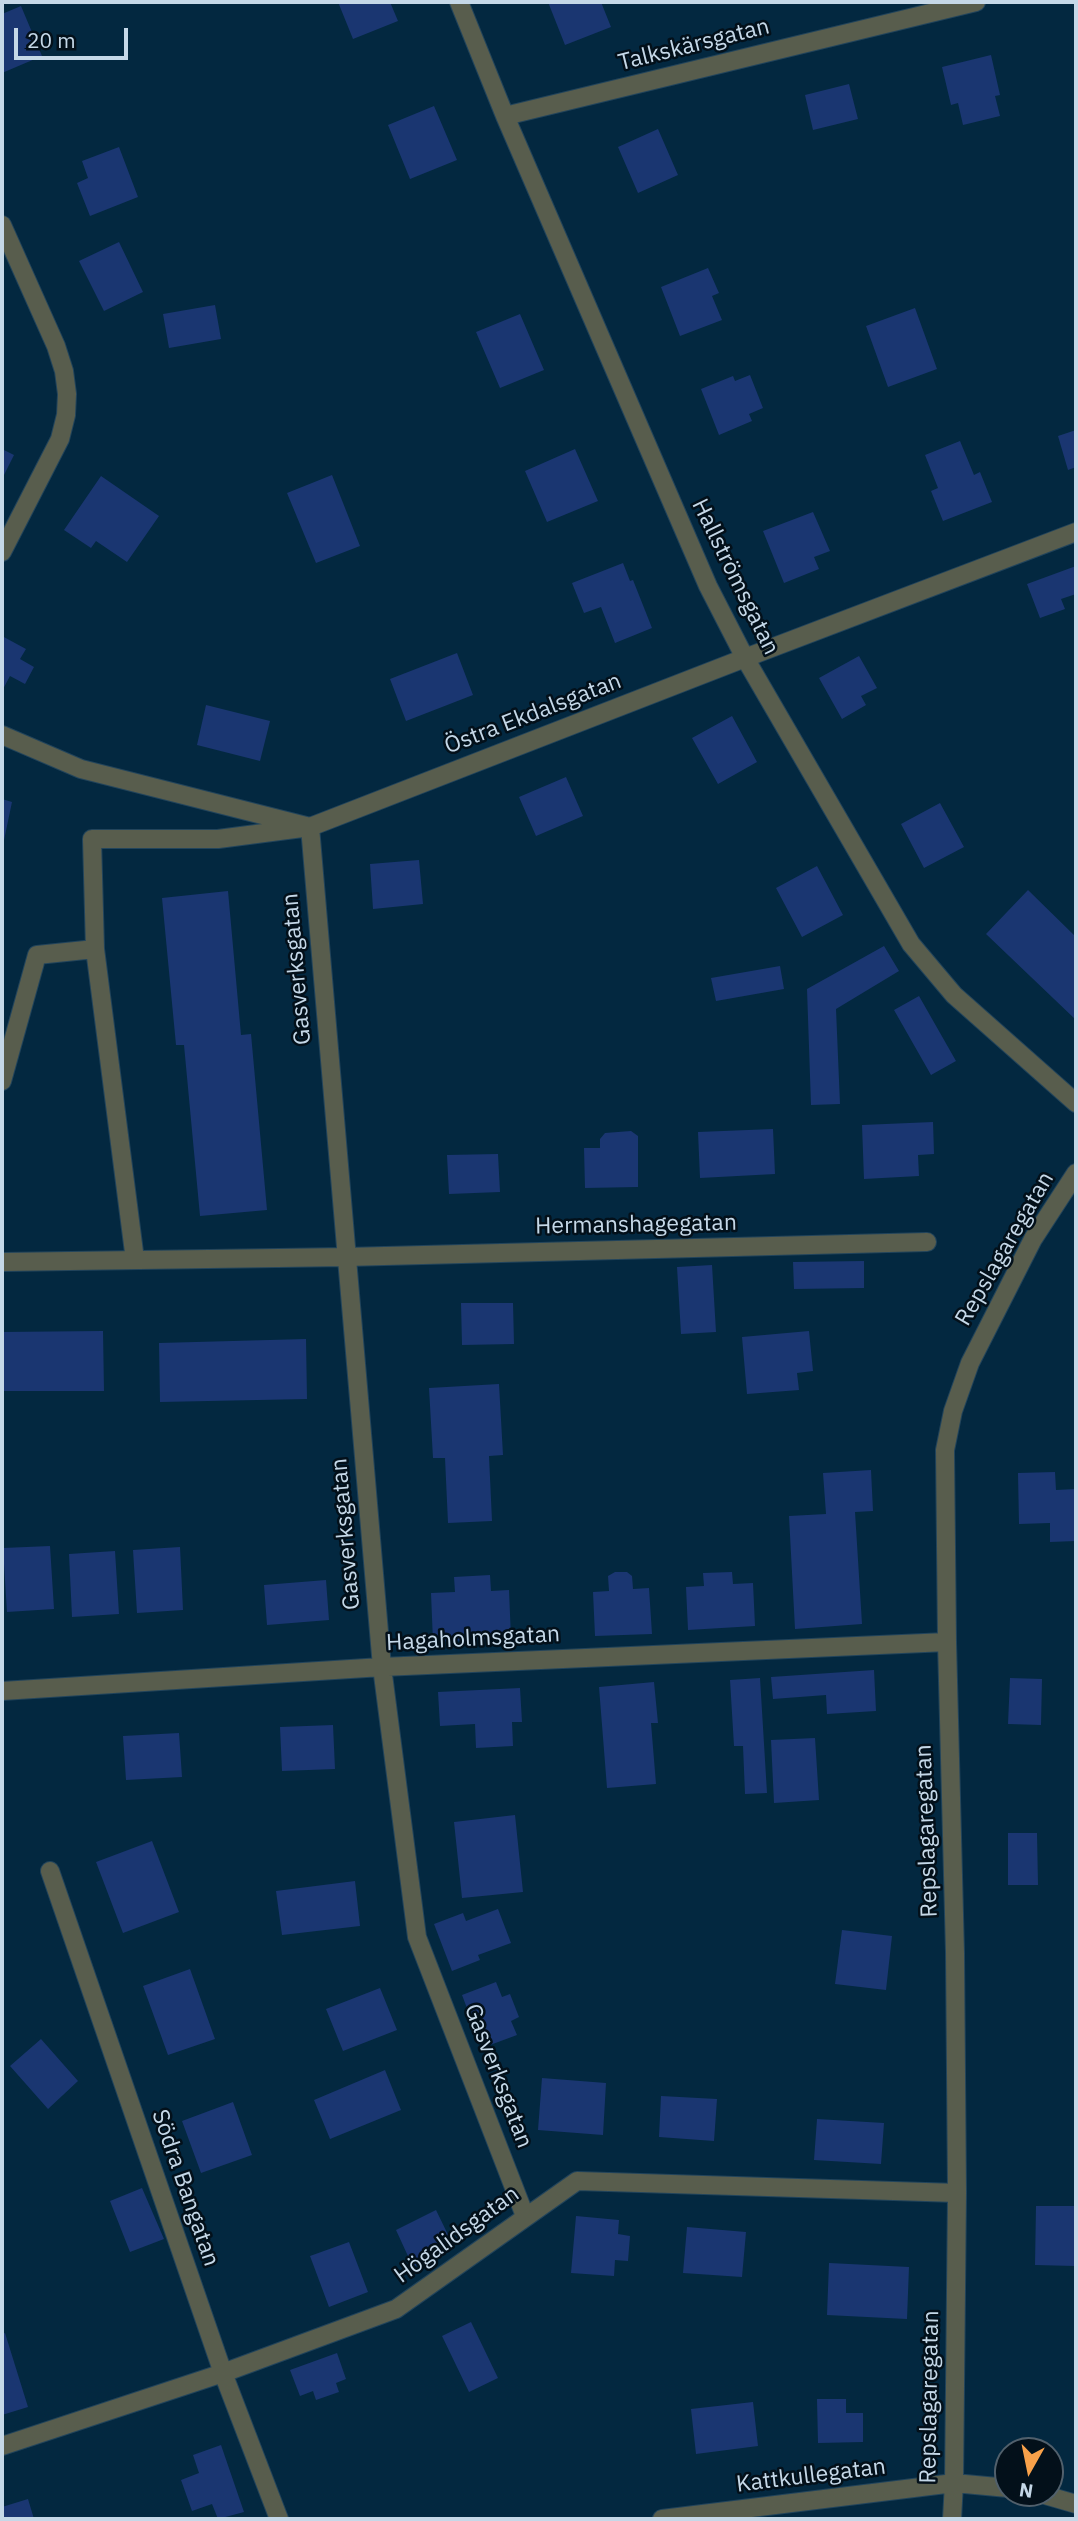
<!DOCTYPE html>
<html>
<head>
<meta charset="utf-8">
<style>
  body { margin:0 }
  #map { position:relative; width:1078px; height:2521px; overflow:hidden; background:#032840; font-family:"IBM Plex Sans",sans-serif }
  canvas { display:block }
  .frame { position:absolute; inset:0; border:4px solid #c5d8e8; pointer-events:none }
  .north { position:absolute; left:994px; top:2437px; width:70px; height:70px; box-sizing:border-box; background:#03101a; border:2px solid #51606c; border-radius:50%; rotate:189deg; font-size:19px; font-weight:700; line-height:28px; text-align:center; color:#c5d8e8 }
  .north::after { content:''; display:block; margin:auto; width:24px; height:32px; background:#f8a14a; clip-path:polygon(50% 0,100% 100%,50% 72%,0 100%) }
  .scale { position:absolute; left:14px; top:28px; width:114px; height:32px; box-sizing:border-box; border:4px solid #c5d8e8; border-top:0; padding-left:9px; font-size:21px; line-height:24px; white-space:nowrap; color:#c5d8e8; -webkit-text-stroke:5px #03101a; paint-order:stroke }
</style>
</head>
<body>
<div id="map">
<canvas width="1078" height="2521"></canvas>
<div class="frame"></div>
<div class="north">N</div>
<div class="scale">20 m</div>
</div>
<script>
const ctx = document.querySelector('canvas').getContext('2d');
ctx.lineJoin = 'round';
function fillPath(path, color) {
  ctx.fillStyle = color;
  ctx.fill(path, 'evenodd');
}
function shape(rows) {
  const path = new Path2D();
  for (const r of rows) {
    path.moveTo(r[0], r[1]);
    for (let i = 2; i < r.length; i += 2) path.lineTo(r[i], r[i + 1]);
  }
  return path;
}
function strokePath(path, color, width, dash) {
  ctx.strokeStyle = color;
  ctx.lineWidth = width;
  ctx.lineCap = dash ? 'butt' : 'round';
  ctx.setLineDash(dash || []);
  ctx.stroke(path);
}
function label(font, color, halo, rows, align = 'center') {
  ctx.font = font + ' "IBM Plex Sans",sans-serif';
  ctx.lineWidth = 5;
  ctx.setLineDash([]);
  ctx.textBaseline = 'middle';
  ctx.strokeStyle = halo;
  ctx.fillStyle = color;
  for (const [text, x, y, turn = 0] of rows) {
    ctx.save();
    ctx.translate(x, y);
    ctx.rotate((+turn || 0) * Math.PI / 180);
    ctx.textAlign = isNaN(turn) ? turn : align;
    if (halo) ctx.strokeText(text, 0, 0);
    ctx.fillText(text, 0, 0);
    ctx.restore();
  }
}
fillPath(shape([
  [338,2,390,2,398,21,353,39],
  [548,2,601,2,611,27,565,45],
  [21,6,42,56,2,73,2,14],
  [991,55,1000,95,995,96,1000,116,963,125,958,103,951,105,942,67],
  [849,84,858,119,813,130,805,95],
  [434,106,457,160,410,179,388,125],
  [658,129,678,175,638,193,618,147],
  [119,147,138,197,90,216,77,183,88,178,82,161],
  [119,242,143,292,104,311,79,261],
  [708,268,719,293,712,296,722,320,680,336,661,287],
  [215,305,221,339,169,348,163,314],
  [915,308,937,369,888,387,866,326],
  [520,314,544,370,500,388,476,332],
  [750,375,763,408,749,414,752,421,719,435,701,389,733,376,735,381],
  [1076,430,1076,467,1068,470,1058,436],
  [960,441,974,475,980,472,992,502,943,521,931,491,938,488,925,455],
  [2,449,14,455,2,479],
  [575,449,598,501,547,522,525,471],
  [332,475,360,546,316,563,287,493],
  [101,476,159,516,127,562,96,541,91,548,64,530],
  [813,512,830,551,814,557,819,569,784,583,763,531],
  [623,563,630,581,633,580,652,628,615,643,601,607,584,613,572,583],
  [1076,566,1076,594,1061,599,1065,609,1040,618,1027,584],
  [2,636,26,649,20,659,34,667,25,684,10,676,2,691],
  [457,653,473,695,406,721,390,679],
  [859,656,877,688,861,696,866,705,842,719,819,678],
  [206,705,270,721,260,761,197,745],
  [732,716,757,762,718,784,692,738],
  [566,777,583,816,536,836,519,797],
  [2,799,12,802,3,845,2,845],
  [940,803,964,847,924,868,901,824],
  [419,860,423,904,373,909,370,864],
  [817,866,843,915,802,937,776,888],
  [1028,890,1076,937,1076,1020,986,934],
  [228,891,241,1035,251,1034,267,1210,200,1216,184,1045,176,1045,162,898],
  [884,946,899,971,836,1009,840,1104,811,1105,807,989],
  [780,966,784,989,716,1001,711,978],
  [919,996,956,1061,931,1075,894,1010],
  [933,1122,934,1154,918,1155,919,1176,864,1179,862,1125],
  [773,1129,775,1174,700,1178,698,1132],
  [631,1131,638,1136,638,1187,585,1188,584,1148,600,1148,600,1139,605,1133],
  [498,1154,500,1192,449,1194,447,1155],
  [864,1261,864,1288,794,1289,793,1262],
  [712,1265,716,1332,681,1334,677,1267],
  [461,1303,513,1303,514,1344,462,1345],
  [103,1331,104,1391,2,1391,2,1332],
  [809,1331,813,1371,797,1373,799,1390,747,1394,742,1337],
  [306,1339,307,1399,160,1402,159,1343],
  [499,1384,503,1455,489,1456,492,1521,448,1523,445,1458,433,1458,429,1388],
  [871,1470,873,1511,855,1512,862,1624,795,1629,789,1516,826,1514,823,1473],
  [1055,1472,1056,1490,1076,1489,1076,1541,1050,1542,1050,1523,1019,1524,1018,1473],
  [50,1546,54,1609,7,1612,3,1548],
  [180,1547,183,1610,137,1613,133,1550],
  [115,1551,119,1614,72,1617,69,1554],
  [615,1572,627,1572,632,1576,633,1589,649,1588,652,1634,595,1636,593,1592,609,1591,608,1576],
  [732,1572,733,1584,753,1583,755,1626,688,1630,686,1587,704,1586,703,1573],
  [490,1575,491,1591,509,1590,511,1638,433,1642,431,1593,455,1592,454,1577],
  [326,1580,329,1620,267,1625,264,1585],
  [874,1670,876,1711,827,1714,826,1695,773,1699,771,1677],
  [760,1678,767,1793,745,1794,743,1746,734,1746,730,1680],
  [1010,1678,1042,1679,1041,1725,1008,1724],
  [654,1682,658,1723,651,1723,656,1784,607,1788,599,1687],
  [520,1688,522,1722,512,1722,513,1746,476,1748,475,1724,440,1726,438,1692],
  [333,1725,335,1769,282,1771,280,1727],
  [179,1733,182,1777,126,1780,123,1736],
  [815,1738,819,1800,774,1803,771,1740],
  [515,1815,523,1892,462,1898,454,1822],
  [1008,1833,1037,1833,1038,1885,1008,1885],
  [152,1841,179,1912,123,1933,96,1862],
  [355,1881,360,1926,282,1935,276,1891],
  [498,1909,511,1943,478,1955,480,1960,452,1971,434,1924,463,1913,466,1921],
  [842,1930,892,1936,886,1990,835,1984],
  [190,1969,215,2039,168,2055,143,1986],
  [496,1982,502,1997,510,1994,519,2017,511,2021,517,2035,482,2048,462,1995],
  [380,1988,397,2030,343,2051,326,2009],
  [41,2039,78,2081,48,2109,10,2066],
  [385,2070,401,2110,330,2139,314,2100],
  [542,2078,606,2083,603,2135,538,2130],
  [661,2096,717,2099,714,2141,659,2137],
  [233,2102,252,2155,201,2173,182,2121],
  [817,2119,884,2123,881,2164,814,2160],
  [142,2188,164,2239,130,2252,110,2201],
  [1036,2206,1076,2206,1075,2266,1035,2265],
  [436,2210,454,2247,413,2267,396,2230],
  [576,2216,619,2220,618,2234,630,2236,628,2261,615,2260,614,2276,571,2273],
  [687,2227,746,2232,742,2277,683,2273],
  [349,2242,368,2292,329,2307,310,2256],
  [829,2263,909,2267,907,2319,827,2315],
  [471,2322,498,2378,469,2392,442,2336],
  [5,2333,28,2407,2,2415,2,2334],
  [337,2353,346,2379,336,2383,339,2392,316,2400,313,2391,300,2396,290,2370],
  [817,2399,846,2399,846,2413,863,2413,863,2442,818,2443],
  [753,2402,758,2446,696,2454,691,2409],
  [221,2445,244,2512,218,2519,212,2504,192,2511,181,2480,199,2473,193,2455],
  [28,2499,34,2519,2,2519,2,2507]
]), '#1a3671');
const street = shape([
  [459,2,505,116,708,586,745,658,911,944,954,995,1076,1103],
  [505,116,976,2],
  [2,225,56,346,64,371,67,394,66,415,60,439,2,552],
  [2,735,81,769,310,827,745,658,1076,532],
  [95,949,135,1260],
  [2,1081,37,955,95,949,92,839,218,839,310,827,382,1667,417,1937,525,2216],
  [2,1262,346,1257,927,1242],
  [2,1691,382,1667,947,1642],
  [50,1871,223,2373,279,2519],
  [2,2446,223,2373,396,2309,577,2181,957,2193],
  [1038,2493,1076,2504],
  [662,2519,954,2483,1008,2488],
  [952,2519,954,2483,957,2193,955,1953,947,1642,945,1450,953,1411,970,1363,1033,1239,1076,1173]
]);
strokePath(street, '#22445b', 20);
strokePath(street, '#585d4d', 18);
label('23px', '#c5d8e8', '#03101a', [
  ["Talkskärsgatan",694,45,-14],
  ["Hallströmsgatan",735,577,64],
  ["Östra Ekdalsgatan",533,714,-21],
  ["Gasverksgatan",297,969,-95],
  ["Hermanshagegatan",636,1225,-1],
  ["Repslagaregatan",1005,1249,-60],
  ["Gasverksgatan",346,1534,-95],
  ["Hagaholmsgatan",473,1639,-3],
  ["Repslagaregatan",927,1831,-92],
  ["Gasverksgatan",498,2076,69],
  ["Södra Bangatan",185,2188,71],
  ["Högalidsgatan",457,2235,-36],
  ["Repslagaregatan",930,2397,-89],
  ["Kattkullegatan",811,2476,-7]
]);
</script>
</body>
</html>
